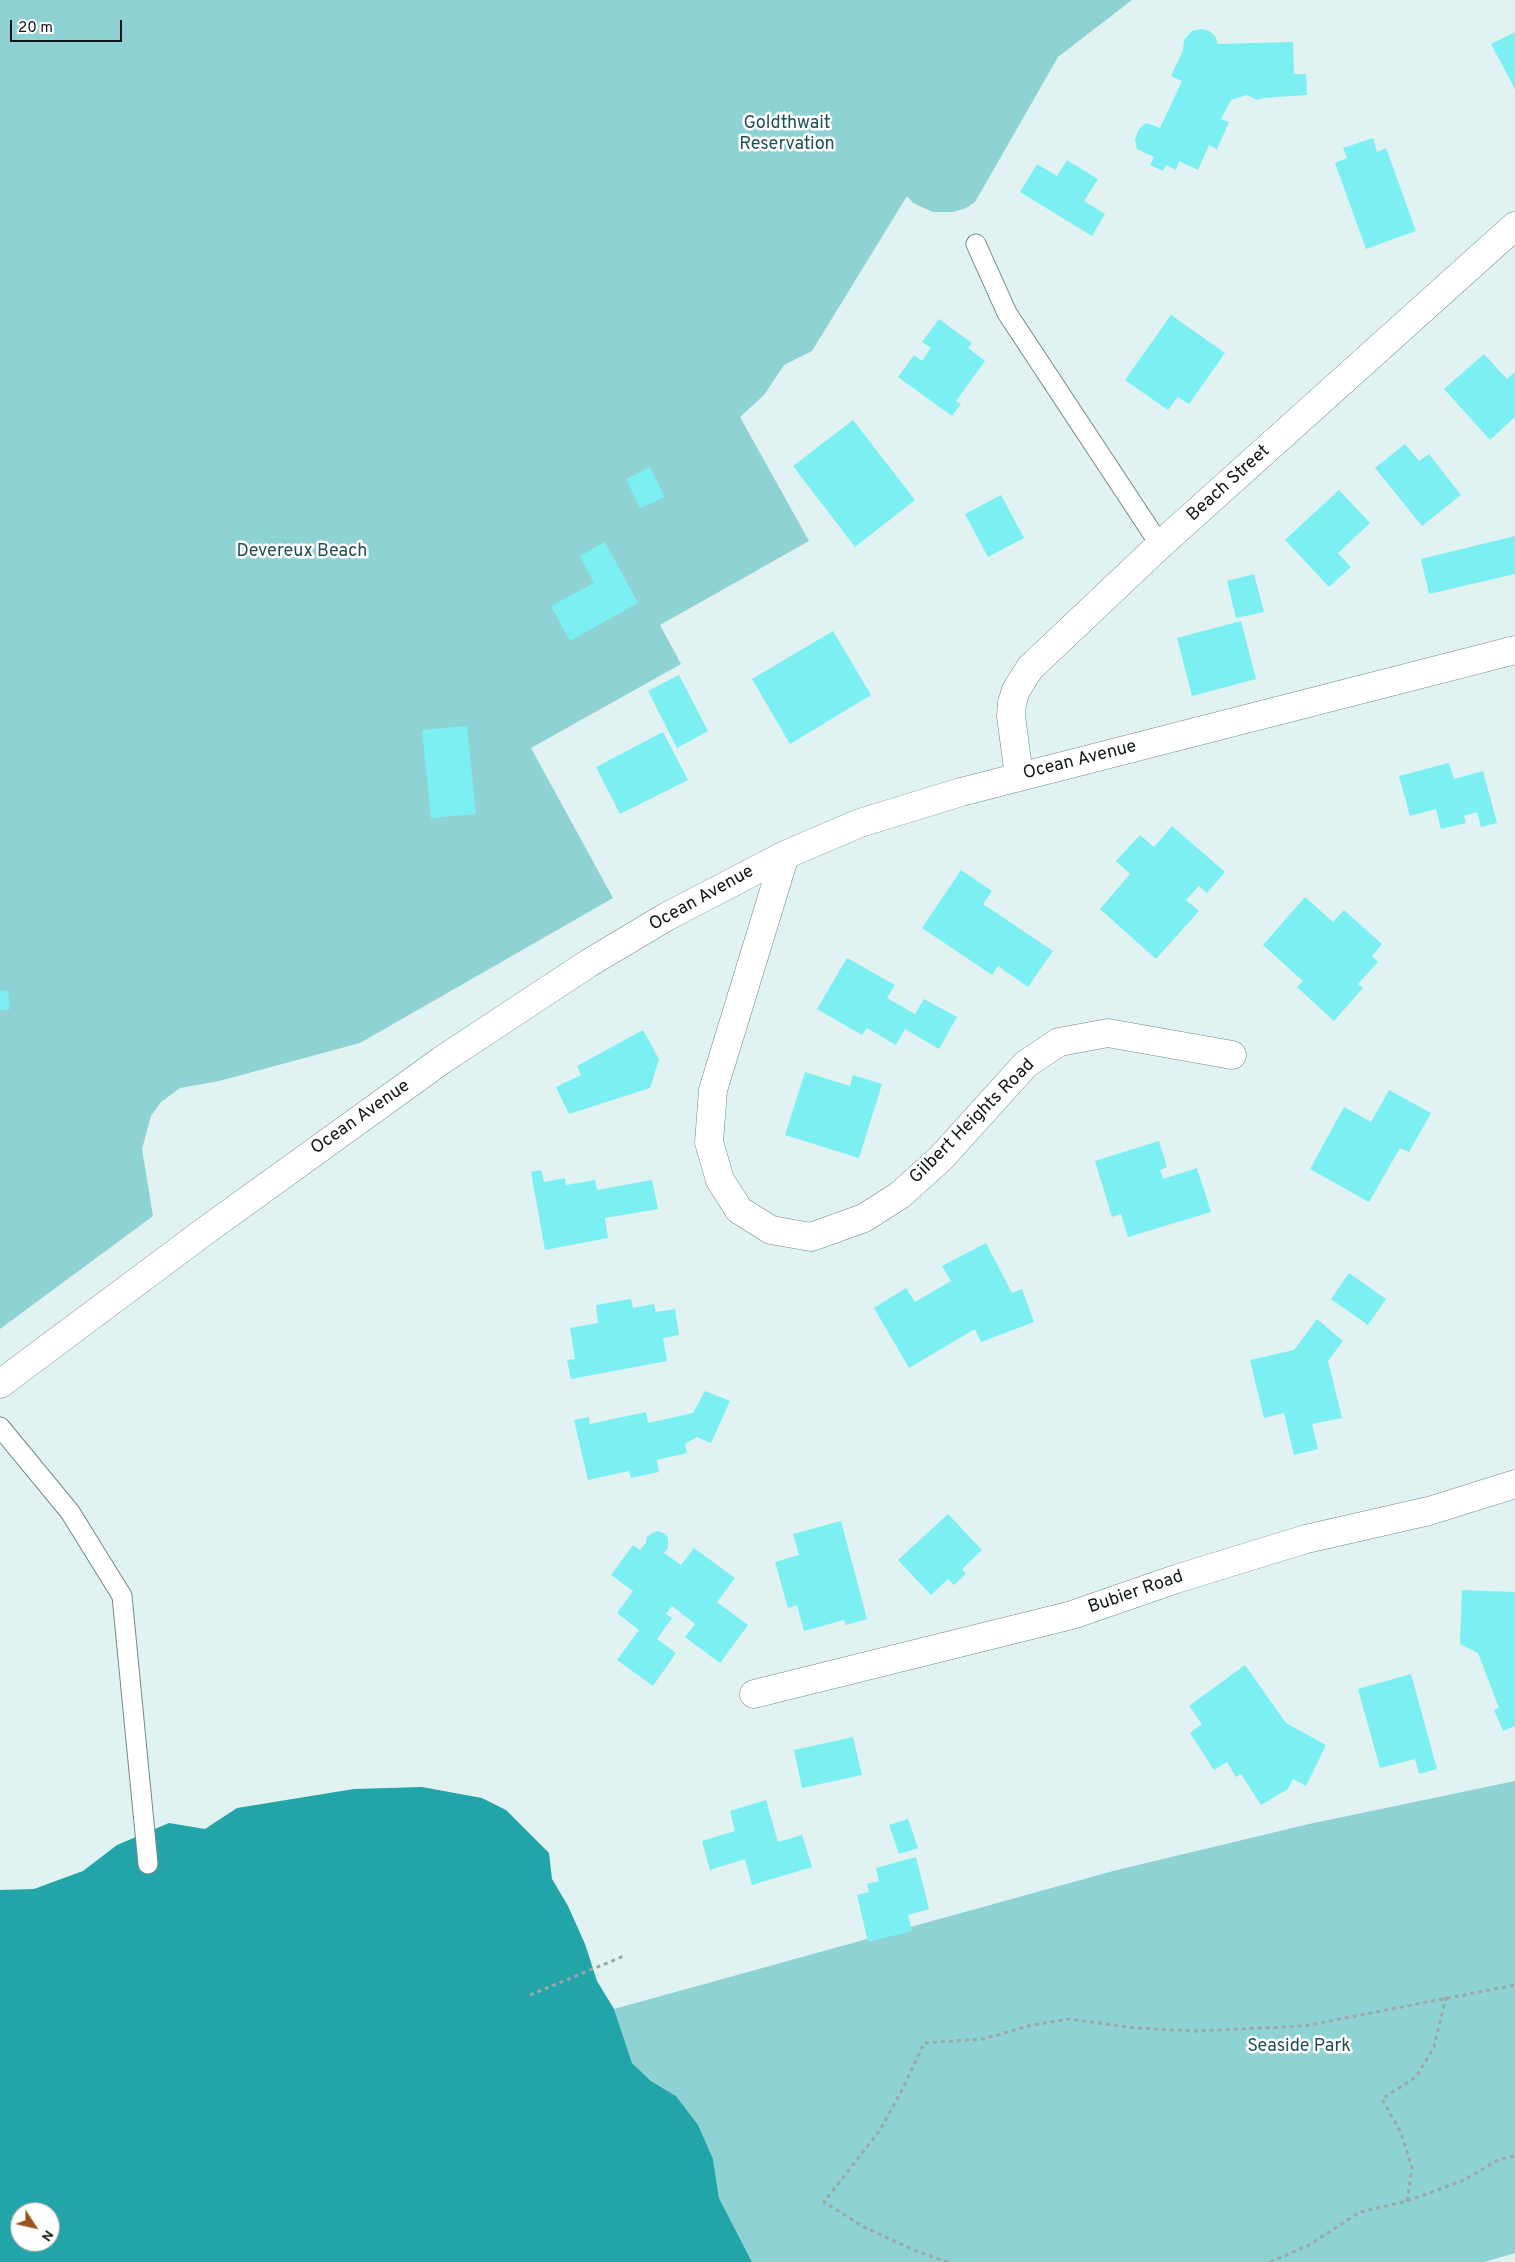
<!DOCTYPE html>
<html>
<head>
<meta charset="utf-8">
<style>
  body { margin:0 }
  #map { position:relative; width:1515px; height:2262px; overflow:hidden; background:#e0f2f2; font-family:Overpass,sans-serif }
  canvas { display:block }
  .north { position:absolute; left:10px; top:2202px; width:50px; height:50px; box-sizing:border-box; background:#fff; border:1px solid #a0a2a2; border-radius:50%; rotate:125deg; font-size:14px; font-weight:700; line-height:20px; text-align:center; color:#111717 }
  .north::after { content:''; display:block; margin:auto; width:18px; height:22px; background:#95551d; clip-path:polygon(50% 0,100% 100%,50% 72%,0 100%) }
  .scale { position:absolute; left:10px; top:20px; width:112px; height:22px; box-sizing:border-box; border:2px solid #111717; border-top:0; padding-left:6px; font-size:15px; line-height:18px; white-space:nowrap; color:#111717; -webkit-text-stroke:4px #fff; paint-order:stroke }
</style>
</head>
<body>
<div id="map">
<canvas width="1515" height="2262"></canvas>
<div class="north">N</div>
<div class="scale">20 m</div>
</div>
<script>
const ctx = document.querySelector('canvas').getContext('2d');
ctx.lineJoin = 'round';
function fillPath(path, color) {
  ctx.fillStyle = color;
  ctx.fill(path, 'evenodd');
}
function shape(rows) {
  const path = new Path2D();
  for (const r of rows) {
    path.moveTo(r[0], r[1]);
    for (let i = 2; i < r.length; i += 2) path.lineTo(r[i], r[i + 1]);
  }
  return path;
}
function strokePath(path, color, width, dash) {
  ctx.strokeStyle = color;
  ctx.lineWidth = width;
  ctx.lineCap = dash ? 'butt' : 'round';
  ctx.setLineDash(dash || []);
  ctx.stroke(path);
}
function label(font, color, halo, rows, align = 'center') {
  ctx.font = font + ' Overpass,sans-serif';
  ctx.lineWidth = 5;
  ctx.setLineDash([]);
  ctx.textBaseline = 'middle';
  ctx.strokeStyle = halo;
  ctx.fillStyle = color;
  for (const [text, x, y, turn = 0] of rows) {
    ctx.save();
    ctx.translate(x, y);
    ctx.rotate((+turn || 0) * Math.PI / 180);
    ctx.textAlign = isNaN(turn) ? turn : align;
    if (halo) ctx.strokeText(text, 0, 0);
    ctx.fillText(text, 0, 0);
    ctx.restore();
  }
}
fillPath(shape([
  [0,0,1132,0,1058,57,975,202,966,208,953,212,933,212,913,203,907,196,812,351,784,365,764,395,740,417,809,541,660,625,681,664,531,748,613,898,360,1043,219,1081,180,1088,161,1102,151,1116,142,1149,153,1216,0,1329],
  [1515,1781,1515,2253,1484,2262,752,2262,719,2198,713,2159,676,2096,651,2081,632,2063,614,2009,1113,1871,1309,1824]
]), '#8ed2d3');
fillPath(shape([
  [422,1787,482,1798,506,1810,549,1853,552,1879,568,1906,585,1944,597,1981,614,2009,632,2063,651,2081,676,2096,698,2125,713,2159,719,2198,752,2262,0,2262,0,1890,34,1889,83,1871,117,1845,169,1823,205,1829,237,1808,354,1789],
  [20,2212,50,2212,50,2242,20,2242]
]), '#22a5a8');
fillPath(shape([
  [1202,29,1209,31,1215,36,1218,44,1293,42,1294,74,1306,74,1307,95,1263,98,1257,100,1247,95,1231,100,1221,119,1229,122,1217,149,1209,145,1198,170,1179,161,1176,170,1166,165,1163,171,1150,165,1154,157,1137,149,1135,139,1139,129,1146,123,1160,128,1182,81,1171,76,1183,51,1184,40,1192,31],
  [1515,32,1515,89,1491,44],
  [1373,138,1377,152,1386,148,1416,231,1366,249,1335,163,1347,158,1343,148],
  [1067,160,1098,179,1084,201,1105,214,1092,236,1020,192,1037,164,1057,176],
  [1171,315,1225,353,1189,404,1178,397,1168,410,1125,380],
  [939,319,972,343,968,348,985,361,956,401,961,404,952,416,898,377,914,355,922,361,931,348,922,342],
  [1484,354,1507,379,1515,372,1515,417,1490,440,1444,389],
  [853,420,915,500,855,547,793,466],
  [1405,444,1419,461,1429,454,1461,495,1422,526,1375,468],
  [650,467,665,497,640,508,626,479],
  [1339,490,1370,523,1338,553,1351,567,1329,587,1285,540],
  [1001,495,1024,538,988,557,965,514],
  [1515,536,1515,574,1429,594,1421,559],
  [605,542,638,603,570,641,551,606,594,583,580,556],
  [1254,574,1264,612,1236,618,1227,581],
  [1241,621,1256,679,1192,696,1177,638],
  [833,631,871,695,790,744,752,679],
  [679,675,708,731,677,748,648,691],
  [467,726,476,814,431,818,422,730],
  [663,732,688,780,620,814,596,767],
  [1449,763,1454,779,1483,771,1497,823,1481,827,1477,812,1464,816,1466,823,1441,829,1436,809,1410,816,1399,776],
  [1172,826,1225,872,1207,893,1199,886,1186,900,1199,911,1156,959,1100,909,1130,874,1116,861,1140,835,1154,847],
  [961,870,992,891,983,904,1053,951,1028,987,998,966,992,975,922,928],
  [1305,897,1333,922,1344,910,1382,944,1372,956,1378,962,1358,984,1363,988,1334,1021,1297,987,1303,981,1263,945],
  [847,958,895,985,887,998,915,1014,924,999,957,1017,939,1049,905,1029,896,1045,867,1028,862,1035,817,1009],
  [8,990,10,1009,0,1010,0,991],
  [643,1030,659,1059,650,1088,569,1114,556,1087,581,1075,577,1066],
  [805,1072,850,1086,853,1075,882,1084,859,1158,785,1135],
  [1389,1090,1431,1113,1409,1152,1400,1148,1369,1202,1310,1169,1344,1107,1371,1122],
  [1159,1141,1167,1167,1160,1170,1163,1179,1197,1168,1211,1212,1128,1237,1121,1214,1112,1217,1095,1161],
  [541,1170,544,1182,565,1178,566,1185,595,1180,597,1190,652,1180,658,1209,605,1218,608,1238,545,1250,531,1172],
  [986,1243,1012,1293,1022,1289,1034,1322,981,1342,975,1329,909,1368,874,1308,906,1288,915,1302,951,1281,942,1266],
  [1349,1273,1386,1299,1368,1325,1331,1299],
  [631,1299,633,1308,654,1304,656,1312,675,1309,679,1335,663,1338,667,1361,571,1379,567,1360,575,1359,570,1328,598,1323,596,1305],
  [1317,1319,1343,1341,1328,1361,1342,1418,1312,1424,1318,1449,1294,1455,1284,1413,1264,1418,1250,1360,1294,1350],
  [705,1391,730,1401,711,1443,697,1437,685,1444,687,1453,657,1460,659,1472,631,1478,629,1471,588,1480,574,1420,589,1417,590,1424,646,1412,648,1423,693,1413],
  [948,1514,982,1550,962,1569,966,1574,954,1585,948,1579,931,1595,898,1560],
  [841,1521,867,1619,846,1625,844,1620,804,1631,797,1605,788,1608,775,1562,799,1555,793,1534],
  [658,1531,665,1534,668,1538,668,1548,664,1553,681,1565,694,1548,735,1578,717,1602,748,1625,720,1663,685,1637,695,1624,672,1606,666,1614,672,1618,657,1639,676,1653,653,1686,617,1660,639,1630,617,1613,633,1591,611,1575,633,1545,640,1550,646,1543,647,1537,652,1533],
  [1462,1590,1515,1592,1515,1726,1503,1731,1494,1710,1499,1708,1478,1653,1460,1644],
  [1245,1665,1286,1723,1326,1745,1306,1786,1293,1779,1288,1789,1261,1805,1241,1774,1236,1777,1227,1762,1214,1770,1190,1733,1202,1724,1189,1706],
  [1411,1674,1437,1769,1419,1774,1415,1759,1380,1768,1358,1689],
  [853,1737,862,1775,802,1788,794,1750],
  [766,1800,778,1842,802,1835,812,1867,752,1885,745,1859,710,1870,702,1841,735,1831,730,1811],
  [908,1819,918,1848,899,1854,889,1825],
  [916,1857,929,1909,908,1915,912,1931,868,1942,857,1895,869,1892,867,1884,879,1881,876,1868]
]), '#7ceff2');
const lane = shape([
  [976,244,1007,313,1160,545],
  [0,1427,70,1512,122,1596,148,1864]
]);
const street = shape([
  [785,855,713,1090,709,1142,720,1180,739,1210,771,1230,811,1237,864,1218,900,1195,941,1158,1026,1064,1059,1042,1108,1033,1232,1055],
  [754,1694,1072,1615,1176,1579,1306,1539,1429,1511,1515,1484]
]);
const secondary = shape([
  [1019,776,1011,716,1012,703,1016,690,1030,668,1160,545,1515,226],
  [0,1384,205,1231,442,1060,589,963,666,917,785,855,860,823,961,792,1515,650]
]);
strokePath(lane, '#778787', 21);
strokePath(street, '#778787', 29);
strokePath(secondary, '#778787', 29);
strokePath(shape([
  [530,1995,624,1956],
  [1407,2201,1412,2168,1401,2133,1382,2099,1416,2077,1434,2047,1446,1997],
  [948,2262,916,2251,864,2227,824,2202,880,2130,903,2088,924,2043,983,2039,1032,2025,1070,2019,1135,2028,1196,2031,1304,2026,1515,1985],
  [1270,2262,1309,2245,1360,2212,1407,2201,1464,2180,1500,2159,1515,2156]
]), '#9aa8a8', 3, [4, 4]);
strokePath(lane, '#fff', 19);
strokePath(street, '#fff', 28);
strokePath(secondary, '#fff', 28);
label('18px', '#1d5152', '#fff', [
  ["Goldthwait",787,124],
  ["Reservation",787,145],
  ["Devereux Beach",302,552],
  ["Seaside Park",1299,2047]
]);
label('18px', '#111717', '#fff', [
  ["Beach Street",1229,484,-42],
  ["Ocean Avenue",1080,761,-14],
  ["Ocean Avenue",702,899,-29],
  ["Ocean Avenue",361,1118,-35],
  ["Gilbert Heights Road",973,1122,-45],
  ["Bubier Road",1136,1593,-19]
]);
</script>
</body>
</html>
